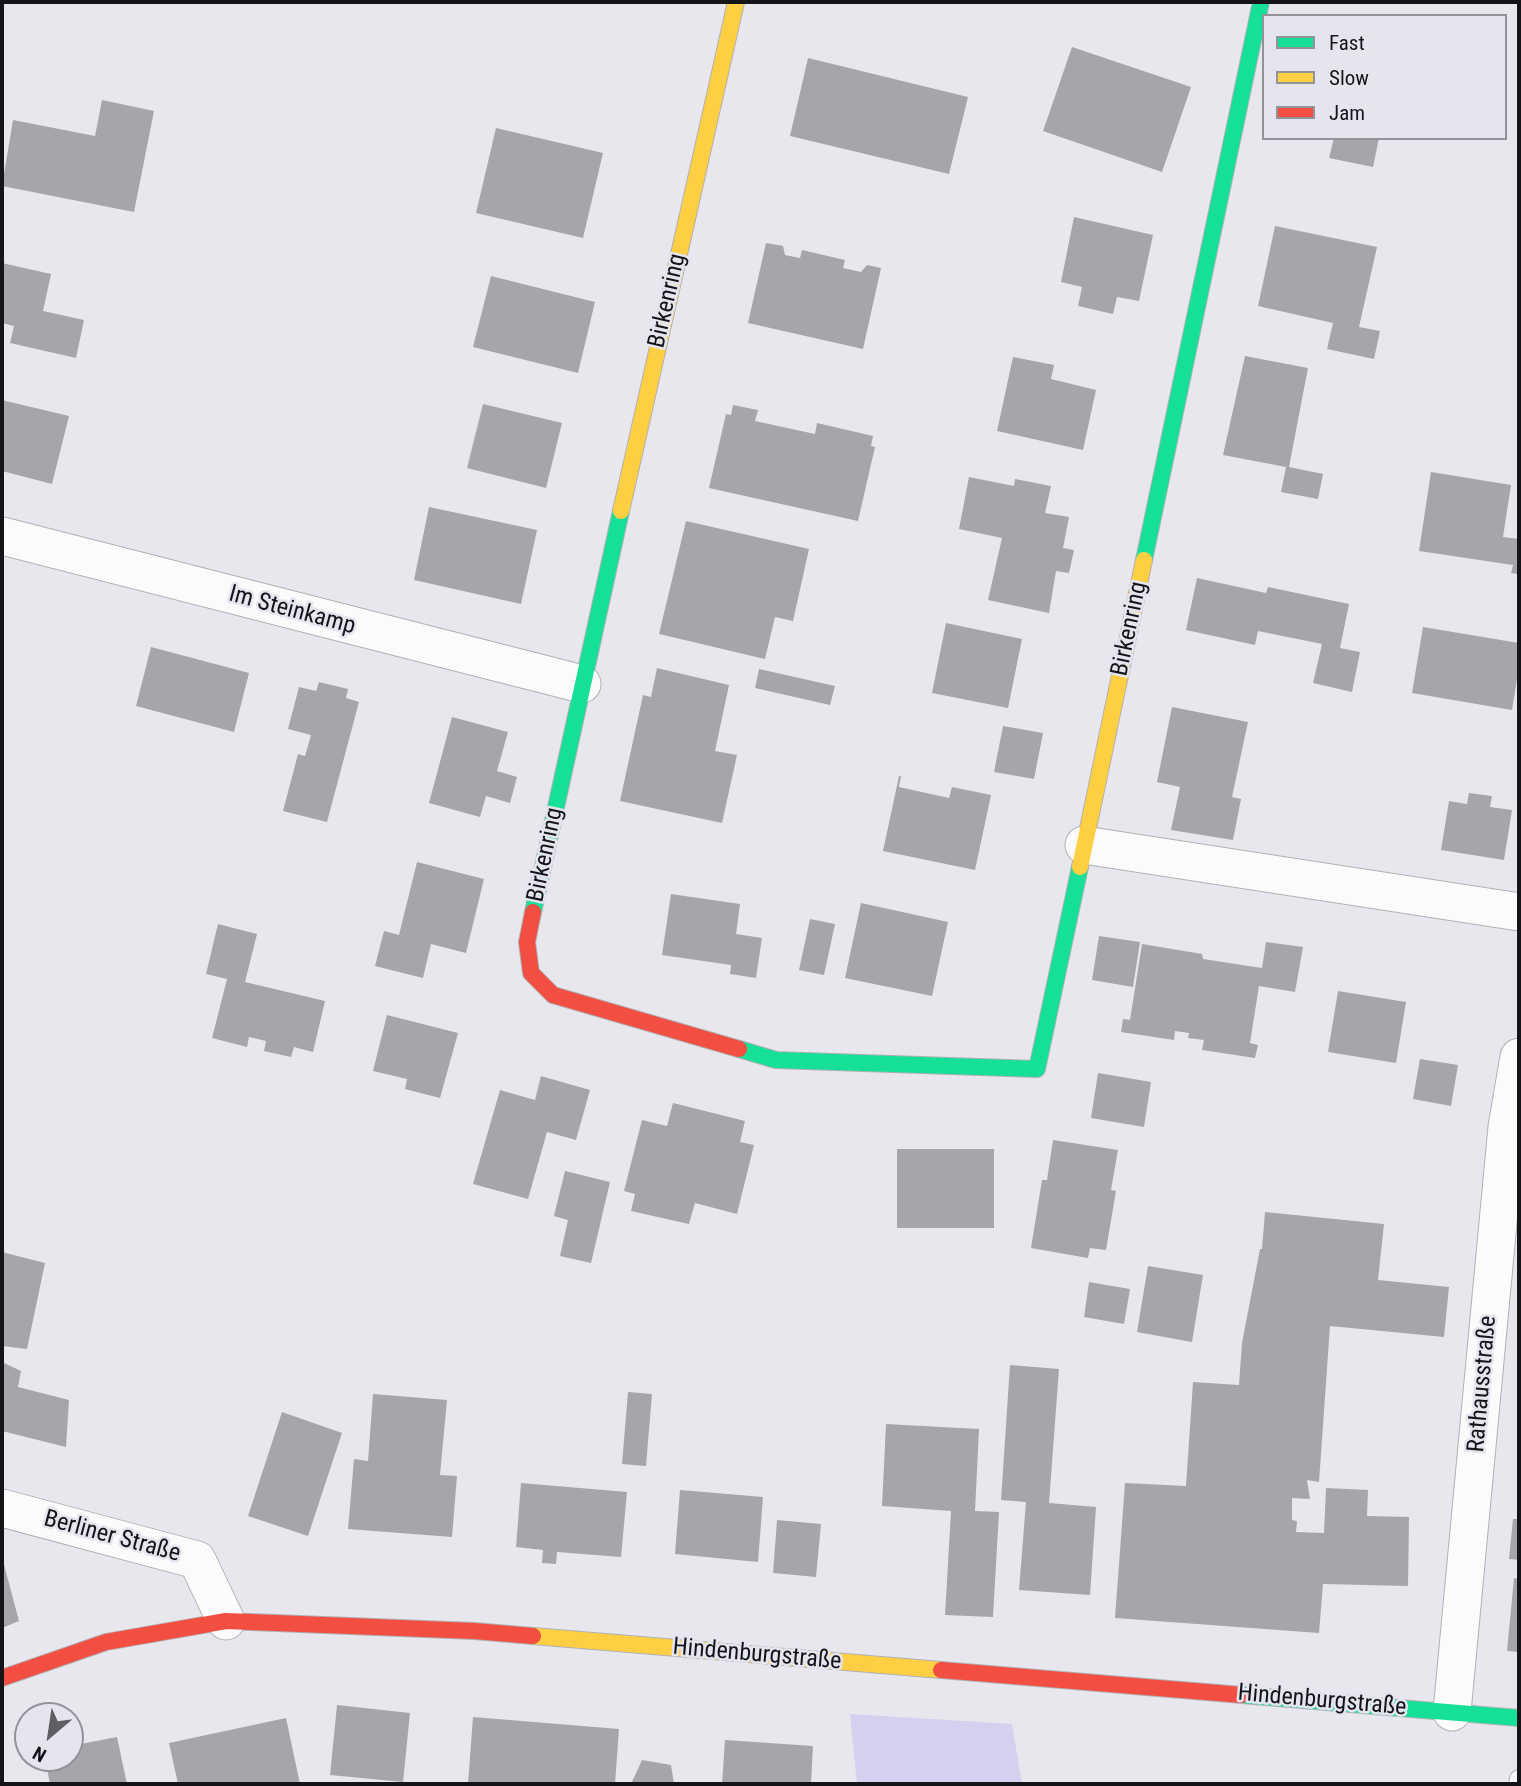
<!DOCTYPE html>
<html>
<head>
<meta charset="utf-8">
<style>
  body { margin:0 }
  #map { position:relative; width:1521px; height:1786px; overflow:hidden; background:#e7e7ed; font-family:"Roboto Condensed",sans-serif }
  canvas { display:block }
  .frame { position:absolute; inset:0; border:4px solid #151519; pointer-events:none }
  .legend { position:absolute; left:1262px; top:14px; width:245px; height:126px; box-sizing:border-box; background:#e5e5ef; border:2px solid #929299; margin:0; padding:9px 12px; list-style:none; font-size:21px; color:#151519 }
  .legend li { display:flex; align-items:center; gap:14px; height:35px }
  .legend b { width:35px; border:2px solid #929299 }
  .north { position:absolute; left:14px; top:1702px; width:70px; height:70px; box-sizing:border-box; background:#e5e5ef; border:2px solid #929299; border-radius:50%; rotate:209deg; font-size:19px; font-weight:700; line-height:28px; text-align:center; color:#151519 }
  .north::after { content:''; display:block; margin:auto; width:24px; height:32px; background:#5e5e63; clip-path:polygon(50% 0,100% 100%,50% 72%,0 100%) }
</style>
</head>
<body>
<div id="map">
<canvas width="1521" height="1786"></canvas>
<div class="frame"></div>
<ul class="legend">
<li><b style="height:9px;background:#16e098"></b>Fast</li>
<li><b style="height:9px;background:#ffcf43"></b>Slow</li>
<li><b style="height:9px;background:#f24e42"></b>Jam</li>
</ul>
<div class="north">N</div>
</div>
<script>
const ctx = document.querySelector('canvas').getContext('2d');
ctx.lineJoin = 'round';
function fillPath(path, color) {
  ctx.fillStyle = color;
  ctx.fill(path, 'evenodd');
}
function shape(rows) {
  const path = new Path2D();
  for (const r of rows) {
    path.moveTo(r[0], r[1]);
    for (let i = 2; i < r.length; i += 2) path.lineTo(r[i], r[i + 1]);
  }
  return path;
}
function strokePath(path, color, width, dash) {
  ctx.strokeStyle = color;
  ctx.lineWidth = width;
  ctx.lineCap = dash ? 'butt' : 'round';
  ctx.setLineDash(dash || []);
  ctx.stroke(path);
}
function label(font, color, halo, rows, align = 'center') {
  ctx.font = font + ' "Roboto Condensed",sans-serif';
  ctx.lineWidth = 5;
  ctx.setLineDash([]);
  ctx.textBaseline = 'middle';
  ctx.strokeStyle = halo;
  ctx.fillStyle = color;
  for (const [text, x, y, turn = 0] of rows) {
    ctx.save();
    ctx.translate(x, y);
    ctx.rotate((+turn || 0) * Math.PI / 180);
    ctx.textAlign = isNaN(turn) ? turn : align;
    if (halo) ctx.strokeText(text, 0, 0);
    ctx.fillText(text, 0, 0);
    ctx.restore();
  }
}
fillPath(shape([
  [850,1714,1012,1724,1022,1784,857,1784]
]), '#d3d1ef');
fillPath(shape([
  [1072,47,1191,87,1162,172,1043,131],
  [808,58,968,97,949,174,790,136],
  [102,100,154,111,134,212,2,186,13,120,95,136],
  [496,128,603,153,583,238,476,213],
  [1334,138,1379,138,1373,167,1329,158],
  [1074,217,1153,235,1139,301,1117,297,1113,314,1078,306,1082,287,1061,282],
  [1275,226,1377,247,1359,327,1380,331,1374,359,1327,349,1333,323,1258,306],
  [766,243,783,246,785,255,800,258,802,250,845,260,843,268,861,272,867,265,881,268,863,349,748,323],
  [2,263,51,274,43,311,84,320,76,358,10,343,14,326,2,323],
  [491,276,595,302,578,373,473,347],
  [1245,356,1308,368,1289,467,1323,474,1318,499,1281,492,1286,467,1223,455],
  [1013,357,1054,365,1051,379,1096,390,1083,450,997,431],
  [2,400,69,416,52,484,2,471],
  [483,404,562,423,546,488,467,468],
  [733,405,758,410,755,421,815,434,817,423,873,436,871,446,875,447,858,521,709,488,726,414,731,415],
  [1431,472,1511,485,1503,537,1519,539,1518,574,1511,573,1513,565,1419,551],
  [969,477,1014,486,1015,479,1051,486,1045,513,1069,517,1063,548,1074,550,1069,573,1056,571,1049,613,988,600,1002,538,959,529],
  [429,507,537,530,521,604,414,580],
  [686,521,809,549,793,621,775,617,765,659,659,634],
  [1197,578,1266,593,1268,587,1349,604,1340,648,1360,652,1352,692,1313,683,1322,644,1258,631,1255,645,1186,630],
  [946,623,1022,639,1008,708,932,693],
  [1423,627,1519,643,1519,667,1512,710,1412,693],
  [151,647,249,673,234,732,136,706],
  [657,668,729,685,715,751,737,755,722,823,620,801,643,695,651,697],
  [759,669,835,686,830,705,755,688],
  [319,682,348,689,346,698,359,702,327,822,283,811,298,754,305,756,311,735,288,729,299,687,316,691],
  [1172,707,1248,722,1232,797,1241,799,1233,840,1171,830,1180,787,1157,782],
  [452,717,508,732,497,771,517,777,510,803,486,796,480,817,429,803],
  [1003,726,1043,733,1034,779,994,772],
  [899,776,901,776,899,787,949,798,952,787,991,795,975,870,883,851],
  [1469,793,1492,796,1490,807,1512,810,1504,860,1441,850,1449,801,1467,804],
  [417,862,484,879,466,953,431,944,423,978,375,966,384,931,399,935],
  [671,894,740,904,736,934,762,938,756,978,730,974,731,965,662,955],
  [861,903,948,922,932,996,845,978],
  [810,919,835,924,824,975,799,970],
  [218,924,257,934,245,982,325,1001,313,1052,294,1047,291,1057,264,1051,266,1041,249,1037,247,1047,212,1038,227,979,206,974],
  [1099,936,1140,942,1133,987,1092,980],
  [1266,942,1303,947,1295,992,1259,986,1250,1043,1258,1045,1255,1058,1202,1050,1204,1040,1188,1038,1189,1033,1175,1031,1174,1040,1121,1032,1123,1019,1130,1020,1142,944,1202,954,1203,959,1262,968],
  [1338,991,1406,1002,1396,1063,1328,1052],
  [387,1015,458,1033,440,1098,405,1089,407,1079,373,1071],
  [1420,1059,1458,1065,1451,1106,1413,1099],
  [1098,1073,1151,1082,1144,1127,1091,1118],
  [541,1076,590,1090,576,1140,547,1132,528,1199,473,1184,500,1090,535,1100],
  [673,1103,745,1121,740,1142,754,1145,737,1214,695,1203,689,1224,631,1211,635,1194,624,1191,642,1120,667,1126],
  [1053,1140,1118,1150,1111,1190,1116,1191,1106,1250,1090,1248,1088,1258,1031,1248,1042,1180,1047,1180],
  [897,1149,994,1149,994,1228,897,1228],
  [565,1171,610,1182,591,1263,560,1256,568,1220,554,1216],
  [1265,1212,1384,1224,1378,1280,1449,1287,1444,1337,1330,1326,1319,1482,1307,1480,1310,1499,1292,1498,1292,1520,1297,1521,1296,1532,1324,1533,1326,1488,1368,1490,1367,1516,1409,1517,1408,1586,1323,1584,1319,1633,1115,1618,1125,1483,1186,1486,1193,1382,1239,1385,1242,1343,1260,1249,1262,1249],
  [2,1252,45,1263,27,1349,2,1346],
  [1148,1266,1203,1275,1192,1342,1137,1332],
  [1089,1282,1130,1289,1124,1324,1084,1317],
  [2,1362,21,1371,18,1387,69,1400,66,1447,2,1431],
  [1010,1365,1059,1369,1049,1503,1096,1507,1090,1595,1019,1590,1026,1502,1001,1500],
  [628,1392,652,1394,646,1466,622,1464],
  [373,1394,447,1400,440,1475,457,1476,452,1537,348,1529,354,1459,368,1461],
  [282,1412,342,1433,308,1536,248,1516],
  [886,1424,979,1429,975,1511,999,1512,993,1617,945,1615,951,1511,882,1506],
  [521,1483,627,1492,621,1557,557,1552,556,1564,542,1563,543,1550,516,1547],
  [680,1490,763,1497,758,1562,675,1554],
  [1513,1519,1519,1519,1519,1560,1509,1559],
  [777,1520,821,1524,816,1577,773,1573],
  [2,1557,19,1621,2,1628],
  [1514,1578,1519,1579,1519,1652,1507,1651],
  [337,1705,410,1713,403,1782,330,1775],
  [473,1717,619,1729,615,1784,468,1784],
  [286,1718,300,1784,178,1784,169,1743],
  [117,1737,127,1784,50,1784,45,1758,70,1758,70,1746],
  [725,1740,813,1746,811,1784,722,1784],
  [642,1760,671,1765,674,1784,631,1784]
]), '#a6a6aa');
const lane = shape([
  [1518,1784,1519,1779]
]);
const street = shape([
  [2,536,582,684],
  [1084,845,1519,912],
  [2,1508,197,1560,226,1621],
  [1452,1712,1507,1127,1519,1057]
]);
const fast = shape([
  [1144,560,1261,2],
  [533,912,621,511],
  [739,1049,776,1060,1037,1069,1080,867],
  [1242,1695,1519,1718]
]);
const slow = shape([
  [621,511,736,2],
  [1080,867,1144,560],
  [533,1636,941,1670]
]);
const jam = shape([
  [533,912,527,942,531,973,553,995,739,1049],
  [941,1670,1242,1695],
  [2,1678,106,1642,226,1621,474,1631,533,1636]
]);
strokePath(lane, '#b1b1b5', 20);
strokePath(street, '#b1b1b5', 39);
strokePath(fast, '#b1b1b5', 18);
strokePath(slow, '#b1b1b5', 18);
strokePath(jam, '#b1b1b5', 18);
strokePath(lane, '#fbfbfc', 18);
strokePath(street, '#fbfbfc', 37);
strokePath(fast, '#16e098', 16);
strokePath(slow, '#ffcf43', 16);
strokePath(jam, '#f24e42', 16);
label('24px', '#151519', '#e5e5ef', [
  ["Birkenring",668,301,-77],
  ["Im Steinkamp",292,611,15],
  ["Birkenring",1130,629,-78],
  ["Birkenring",546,855,-78],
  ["Rathausstraße",1483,1384,-85],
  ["Berliner Straße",112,1537,15],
  ["Hindenburgstraße",757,1655,5],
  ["Hindenburgstraße",1322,1701,5]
]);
</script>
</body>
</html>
